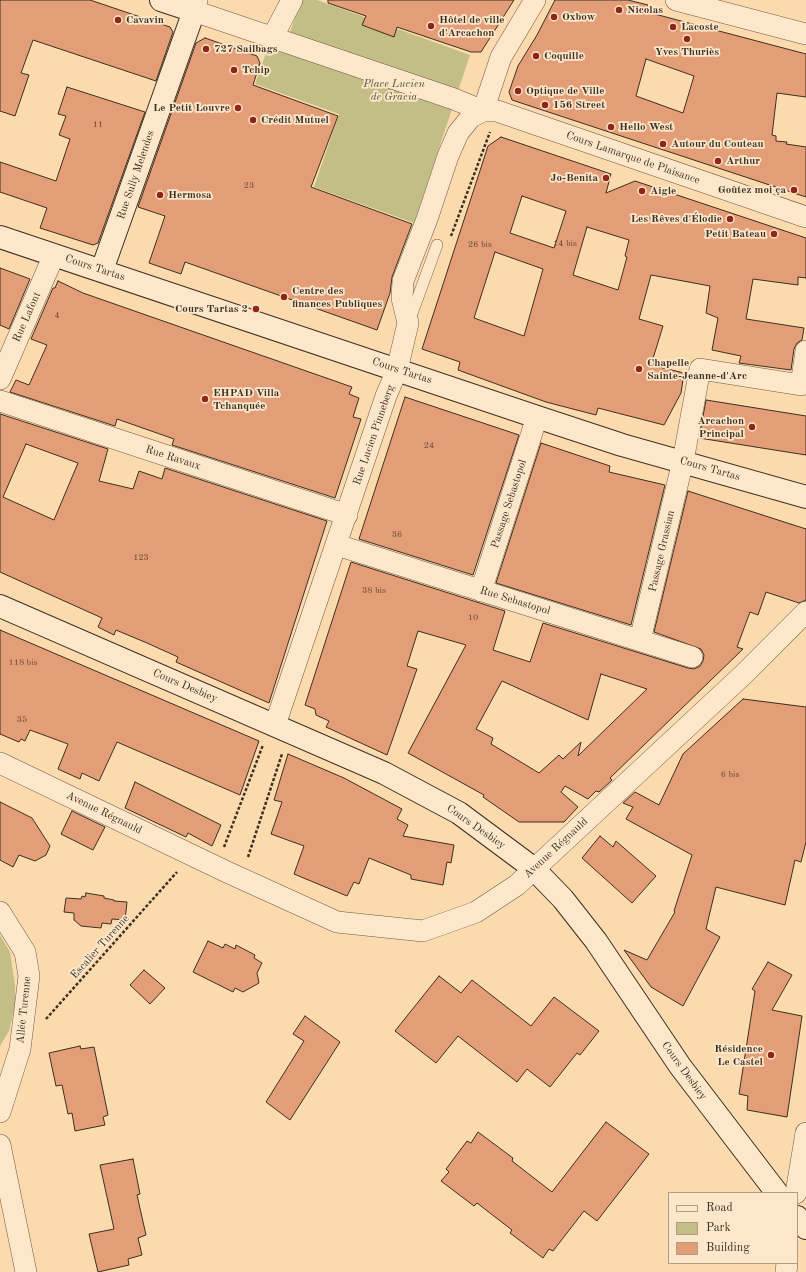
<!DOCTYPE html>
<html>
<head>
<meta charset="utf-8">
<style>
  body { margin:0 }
  #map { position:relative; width:806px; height:1272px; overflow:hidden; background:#fbdaad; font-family:"Old Standard TT",serif }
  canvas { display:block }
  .legend { position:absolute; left:668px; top:1192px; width:130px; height:72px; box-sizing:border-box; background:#fce7ca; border:1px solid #af9d87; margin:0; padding:5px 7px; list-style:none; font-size:12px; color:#3c2f23 }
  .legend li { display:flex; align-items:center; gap:8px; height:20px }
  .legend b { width:20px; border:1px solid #af9d87 }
</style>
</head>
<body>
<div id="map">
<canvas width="806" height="1272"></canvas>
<ul class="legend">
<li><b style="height:5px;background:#fce7ca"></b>Road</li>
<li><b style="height:11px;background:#c3be86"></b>Park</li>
<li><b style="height:11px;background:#e49e77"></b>Building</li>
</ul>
</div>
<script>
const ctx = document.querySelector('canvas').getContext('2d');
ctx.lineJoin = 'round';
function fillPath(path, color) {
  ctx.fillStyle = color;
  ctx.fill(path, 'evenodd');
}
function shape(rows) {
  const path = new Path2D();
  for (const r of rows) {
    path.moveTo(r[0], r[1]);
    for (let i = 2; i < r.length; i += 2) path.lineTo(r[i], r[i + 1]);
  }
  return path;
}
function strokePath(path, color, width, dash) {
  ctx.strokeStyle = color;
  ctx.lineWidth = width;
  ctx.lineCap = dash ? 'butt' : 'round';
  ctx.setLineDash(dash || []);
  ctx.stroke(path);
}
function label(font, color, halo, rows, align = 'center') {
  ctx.font = font + ' "Old Standard TT",serif';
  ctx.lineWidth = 3.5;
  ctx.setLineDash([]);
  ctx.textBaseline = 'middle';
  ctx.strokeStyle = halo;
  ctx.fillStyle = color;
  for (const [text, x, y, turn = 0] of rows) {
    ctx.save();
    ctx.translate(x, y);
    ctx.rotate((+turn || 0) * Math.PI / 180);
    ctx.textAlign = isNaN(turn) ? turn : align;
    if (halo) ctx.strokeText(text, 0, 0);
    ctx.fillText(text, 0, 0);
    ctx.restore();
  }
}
fillPath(shape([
  [301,0,317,0,470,55,414,223,314,187,339,114,255,84,270,42,285,47],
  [0,935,10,952,15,986,15,1006,9,1031,0,1046]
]), '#c3be86');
const building = shape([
  [0,0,90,0,170,27,173,32,156,81,33,40,21,73,29,75,15,116,0,111,0,0],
  [328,0,514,0,481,52,471,52,397,27,394,37,362,25,366,16,328,3,328,0],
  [555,0,628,0,648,5,647,12,806,54,806,97,777,93,772,135,776,136,776,141,787,142,786,144,806,147,806,197,512,100,509,92,518,66,537,35,555,0],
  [646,59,694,76,683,113,636,96,646,59],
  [205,38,257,56,260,63,253,85,338,116,311,187,412,224,392,277,390,293,377,330,185,262,181,274,149,263,165,216,138,207,196,43,205,38],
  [67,87,145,112,98,243,93,245,40,228,47,208,0,192,0,162,56,181,70,139,59,135,66,116,58,114,67,87],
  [501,137,611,174,606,193,635,181,806,238,806,278,798,277,798,285,753,279,746,319,804,328,802,340,797,343,794,349,791,370,739,363,741,356,712,350,718,318,706,313,710,286,651,275,639,319,663,326,651,365,684,373,681,393,664,425,598,408,596,415,546,402,458,370,460,362,422,349,488,146,501,137],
  [522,196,566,211,554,248,510,233,522,196],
  [587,227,629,240,625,256,627,257,618,290,573,275,587,227],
  [495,252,543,269,524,336,474,318,495,252],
  [0,268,30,279,9,329,0,325,0,268],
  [58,281,83,293,352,387,349,394,359,398,353,417,361,419,335,498,172,445,174,439,117,419,115,426,10,392,16,380,29,385,47,345,31,339,53,288,55,288,58,281],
  [405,397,519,435,473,575,359,539,405,397],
  [706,400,806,416,806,455,699,438,706,400],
  [0,414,108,449,99,481,133,489,139,471,162,479,165,468,327,521,269,703,176,662,178,657,147,643,116,630,114,635,98,627,102,618,0,572,0,414],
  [26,444,78,463,54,520,3,497,26,444],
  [541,443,610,466,609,472,665,485,631,625,496,583,541,443],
  [688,491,806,529,806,600,799,603,766,592,758,615,750,612,737,647,743,649,610,778,612,780,599,792,596,791,588,799,565,786,561,792,578,807,564,822,519,822,483,797,484,795,408,753,466,645,418,631,407,666,417,669,387,755,326,727,329,721,316,715,315,709,305,705,351,562,505,611,493,650,530,662,543,623,688,668,694,669,700,666,703,661,704,655,701,649,654,632,688,491],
  [601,674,647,689,578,756,581,742,563,759,559,755,539,773,491,744,493,738,476,729,502,681,588,720,601,674],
  [0,630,259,741,240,795,117,742,99,781,82,773,80,779,58,769,68,744,30,730,25,741,21,739,19,742,0,734,0,630],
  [743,699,806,707,806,842,801,862,795,860,785,905,716,887,706,929,720,937,683,1006,651,987,624,950,647,960,675,912,674,911,692,855,626,819,633,807,623,803,635,792,659,805,683,754,743,699],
  [288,754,344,778,402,809,397,819,408,825,403,836,454,845,451,863,447,862,443,885,411,879,411,875,369,858,359,884,354,882,347,896,294,874,304,846,271,834,282,802,274,800,288,754],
  [135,782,221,825,212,846,188,833,186,837,125,808,135,782],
  [0,802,32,818,50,846,46,855,35,861,19,855,13,867,0,860,0,802],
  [72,811,105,827,93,850,61,834,72,811],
  [600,836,613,847,616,841,656,876,632,903,582,858,600,836],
  [86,893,104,896,104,898,114,900,114,901,127,902,125,920,112,919,111,924,102,923,101,928,81,926,74,920,74,913,64,912,66,898,81,899,82,896,85,897,86,893],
  [208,941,223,948,225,944,235,949,236,945,255,955,254,958,262,963,257,973,259,983,243,992,235,988,233,992,193,972,208,941],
  [768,962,792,975,772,1010,802,1016,787,1117,747,1110,748,1096,739,1094,755,991,752,989,768,962],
  [144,970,165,988,150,1004,130,985,144,970],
  [439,976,461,993,472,980,531,1026,554,997,599,1031,580,1055,577,1053,550,1087,527,1069,517,1082,458,1036,436,1063,395,1031,439,976],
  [305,1016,340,1042,290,1120,266,1102,304,1041,293,1034,305,1016],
  [80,1046,81,1049,94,1047,108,1115,103,1117,105,1125,75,1131,72,1113,68,1114,62,1085,56,1086,49,1053,80,1046],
  [606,1122,649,1154,597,1221,584,1211,553,1251,549,1249,543,1258,510,1233,512,1230,477,1203,474,1206,441,1181,449,1172,446,1169,467,1141,471,1143,478,1132,513,1158,512,1161,552,1192,606,1122],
  [133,1159,140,1194,137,1195,146,1235,138,1238,142,1255,128,1259,129,1265,98,1272,89,1234,114,1229,100,1165,133,1159]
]);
fillPath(building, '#e49e77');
strokePath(building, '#3c2f23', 1);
const lane = shape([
  [410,319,437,245]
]);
const street = shape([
  [197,0,194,11,454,99,483,111,497,111,806,217],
  [676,0,806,34],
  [272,38,292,0],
  [0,379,54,255],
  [0,401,347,515],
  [337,545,692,657],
  [481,591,537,417],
  [640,640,683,461,700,369,801,385,806,351],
  [275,725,386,396,397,370,408,323,402,298,403,281,427,219,448,156,458,133,471,117,483,111,501,57,535,0],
  [0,763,227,872,337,922,423,931,476,912,517,885,744,674,806,612],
  [0,912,25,952,29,976,20,1049,0,1112],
  [0,1145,26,1272],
  [796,1193,806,1133],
  [786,1272,787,1263]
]);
const secondary = shape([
  [0,237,537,417,622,445,806,497],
  [102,270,194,11,161,0],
  [0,606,384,773,459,813,533,868,563,899,596,941,680,1066,777,1193],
  [797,1217,806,1228]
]);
strokePath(lane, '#6c5a46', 12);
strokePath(street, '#6c5a46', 22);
strokePath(secondary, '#3c2f23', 24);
strokePath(shape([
  [451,236,490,132],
  [224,847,263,745],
  [248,857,282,754],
  [46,1019,177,872]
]), '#3c2f23', 2.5, [3, 2]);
strokePath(lane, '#fce7ca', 11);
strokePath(street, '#fce7ca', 21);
strokePath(secondary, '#fce7ca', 22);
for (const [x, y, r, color] of [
  [619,10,4,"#8f2418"],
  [554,17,4,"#8f2418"],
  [118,20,4,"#8f2418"],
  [431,26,4,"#8f2418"],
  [673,27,4,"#8f2418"],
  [687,39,4,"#8f2418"],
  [206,49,4,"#8f2418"],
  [536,56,4,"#8f2418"],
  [234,70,4,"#8f2418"],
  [518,91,4,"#8f2418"],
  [545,105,4,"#8f2418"],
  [238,108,4,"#8f2418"],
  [253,120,4,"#8f2418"],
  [611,127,4,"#8f2418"],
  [663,144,4,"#8f2418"],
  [718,161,4,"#8f2418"],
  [606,178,4,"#8f2418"],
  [794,190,4,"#8f2418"],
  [642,191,4,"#8f2418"],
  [160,195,4,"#8f2418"],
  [730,219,4,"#8f2418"],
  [774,234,4,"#8f2418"],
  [284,297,4,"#8f2418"],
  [256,309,4,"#8f2418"],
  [639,369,4,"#8f2418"],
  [205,399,4,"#8f2418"],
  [752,427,4,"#8f2418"],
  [771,1055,4,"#8f2418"]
]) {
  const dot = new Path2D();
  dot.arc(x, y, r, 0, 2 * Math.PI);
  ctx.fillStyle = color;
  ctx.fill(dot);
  strokePath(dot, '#fce7ca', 1.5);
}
label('9px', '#664b38', null, [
  ["11",98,125],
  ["23",249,186],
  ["14 bis",565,244],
  ["26 bis",480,245],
  ["4",57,316],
  ["24",429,446],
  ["36",397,535],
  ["123",141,558],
  ["38 bis",374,591],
  ["10",473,618],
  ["118 bis",23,663],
  ["35",22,720],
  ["6 bis",730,775]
]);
label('bold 11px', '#3c2f23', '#fce7ca', [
  ["Nicolas",627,10],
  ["Oxbow",562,17],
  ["Cavavin",126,20],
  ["Hôtel de ville",439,20],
  ["d'Arcachon",439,33],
  ["Lacoste",681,27],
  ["727 Sailbags",214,49],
  ["Yves Thuriès",687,52,"center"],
  ["Coquille",544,56],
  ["Tchip",242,70],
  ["Optique de Ville",526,91],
  ["156 Street",553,105],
  ["Le Petit Louvre",230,108,"right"],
  ["Crédit Mutuel",261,120],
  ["Hello West",619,127],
  ["Autour du Couteau",671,144],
  ["Arthur",726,161],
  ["Jo-Benita",598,178,"right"],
  ["Goûtez moi ça",786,190,"right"],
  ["Aigle",650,191],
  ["Hermosa",168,195],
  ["Les Rêves d'Élodie",722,219,"right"],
  ["Petit Bateau",766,234,"right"],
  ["Centre des",292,291],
  ["finances Publiques",292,304],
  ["Cours Tartas 2",248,309,"right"],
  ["Chapelle",647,363],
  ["Sainte-Jeanne-d'Arc",647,376],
  ["EHPAD Villa",213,393],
  ["Tchanquée",213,406],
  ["Arcachon",744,421,"right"],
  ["Principal",744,434,"right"],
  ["Résidence",763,1049,"right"],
  ["Le Castel",763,1062,"right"]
], 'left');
label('italic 11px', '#574c37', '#fce7ca', [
  ["Place Lucien",394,84],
  ["de Gracia",394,97]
]);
label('11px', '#3c2f23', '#fce7ca', [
  ["Cours Lamarque de Plaisance",633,158,19],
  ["Rue Sully Melendes",136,175,-71],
  ["Cours Tartas",95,268,18],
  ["Rue Lafont",27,317,-66],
  ["Cours Tartas",402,371,18],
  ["Rue Lucien Pinneberg",374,435,-71],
  ["Rue Ravaux",173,458,18],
  ["Cours Tartas",710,469,16],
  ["Passage Sebastopol",509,504,-72],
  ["Passage Grassian",662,551,-77],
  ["Rue Sebastopol",515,601,17],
  ["Cours Desbiey",185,686,23],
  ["Avenue Régnauld",104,813,26],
  ["Cours Desbiey",476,827,35],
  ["Avenue Régnauld",556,848,-43],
  ["Escalier Turenne",100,947,-48],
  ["Allée Turenne",24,1010,-84],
  ["Cours Desbiey",684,1071,54]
]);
</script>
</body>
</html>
